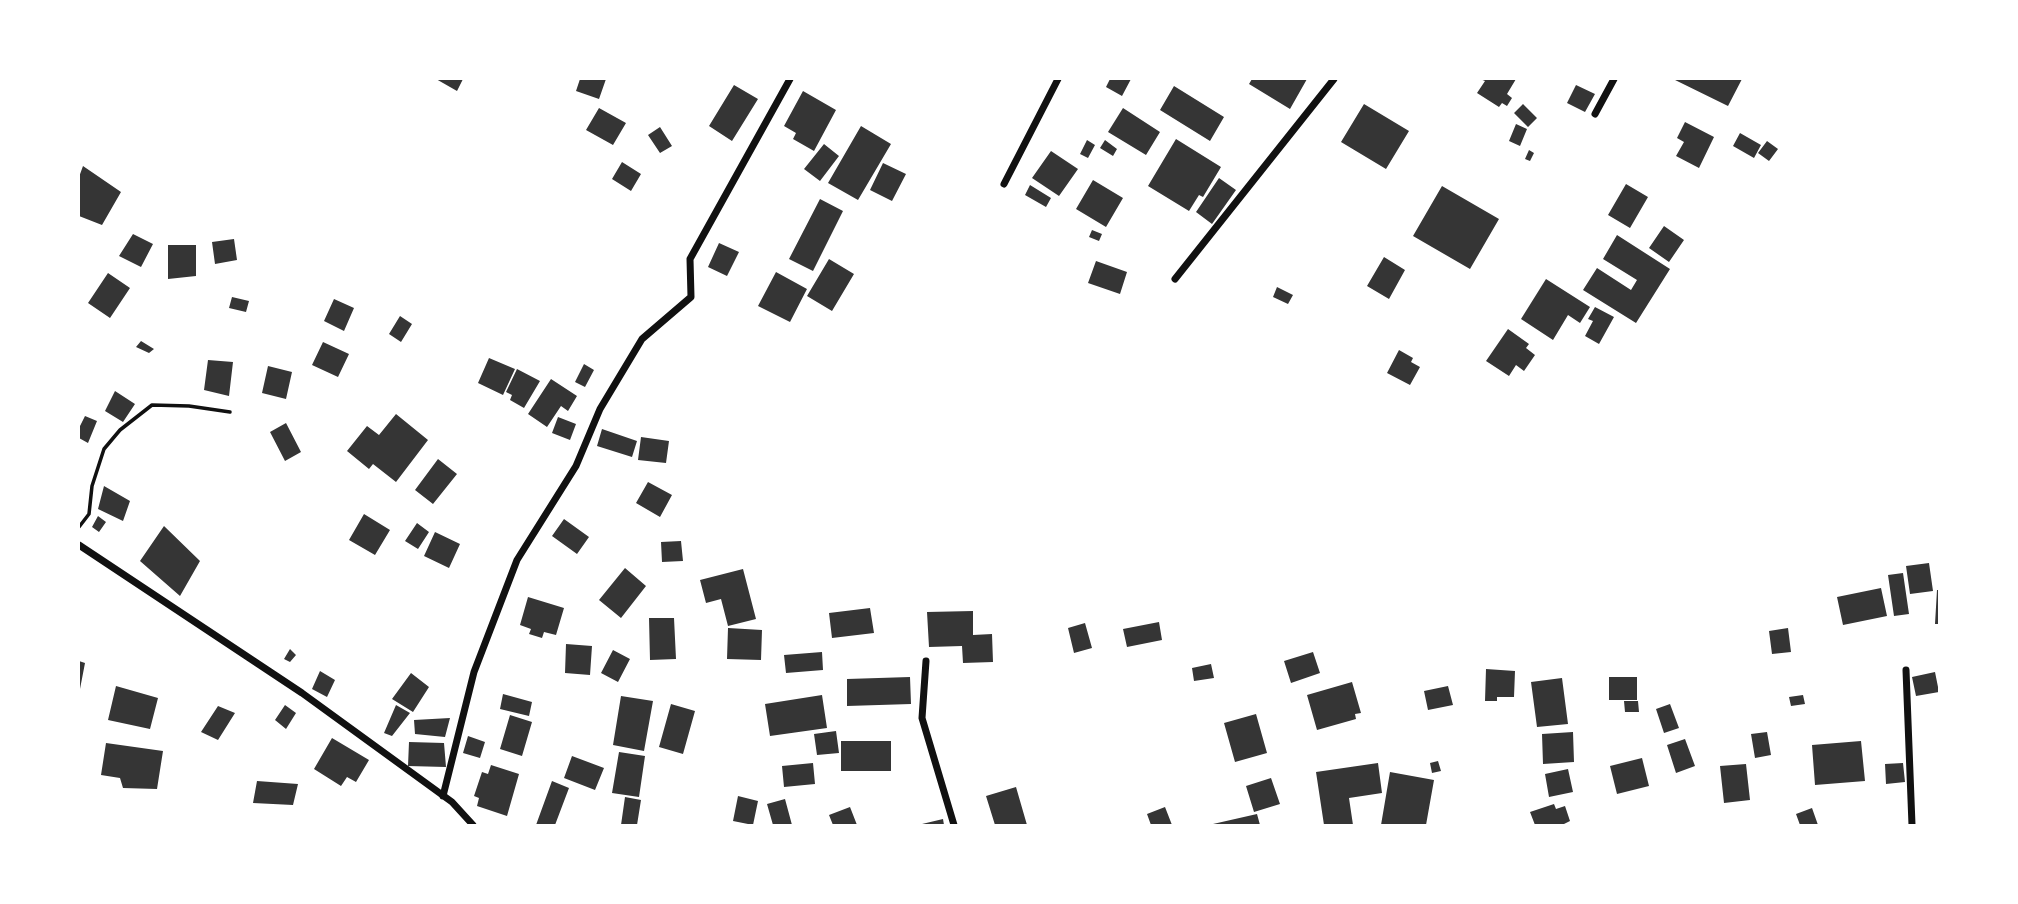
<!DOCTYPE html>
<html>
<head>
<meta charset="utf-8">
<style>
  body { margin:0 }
  #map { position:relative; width:2018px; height:904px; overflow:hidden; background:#fff; font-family:Overpass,sans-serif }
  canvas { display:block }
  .frame { position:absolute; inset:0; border:80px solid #fff; pointer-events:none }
</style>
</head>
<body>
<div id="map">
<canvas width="2018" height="904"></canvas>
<div class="frame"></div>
</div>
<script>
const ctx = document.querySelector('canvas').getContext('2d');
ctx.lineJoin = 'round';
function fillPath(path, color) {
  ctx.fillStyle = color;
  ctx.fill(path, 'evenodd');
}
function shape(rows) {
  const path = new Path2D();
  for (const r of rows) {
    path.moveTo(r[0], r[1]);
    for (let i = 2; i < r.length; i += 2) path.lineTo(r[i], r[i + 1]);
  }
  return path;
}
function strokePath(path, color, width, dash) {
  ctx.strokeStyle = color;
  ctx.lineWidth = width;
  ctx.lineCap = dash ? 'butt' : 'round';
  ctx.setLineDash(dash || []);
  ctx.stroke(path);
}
fillPath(shape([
  [436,79,463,79,457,91],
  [580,79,606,79,599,99,576,91],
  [1110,79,1131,79,1122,96,1106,87],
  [1252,79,1307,79,1290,109,1249,84],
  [1480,79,1516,79,1507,94,1512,98,1507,106,1502,103,1499,107,1477,93,1485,81],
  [1673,79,1742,79,1728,106],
  [734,85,758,99,732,141,709,126],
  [1576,85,1595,94,1585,112,1567,103],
  [1174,86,1224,117,1210,141,1160,110],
  [803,91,836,110,814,151,793,139,796,133,784,126],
  [1364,104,1409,131,1386,169,1341,142],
  [1523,104,1537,118,1528,127,1514,113],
  [599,108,626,123,613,145,586,130],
  [1123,108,1160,132,1146,155,1108,132],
  [1685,122,1714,137,1699,168,1676,156,1684,142,1677,138],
  [1516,124,1527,129,1520,146,1509,141],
  [861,126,891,144,858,200,828,183],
  [660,127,672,146,660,153,648,135],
  [1740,133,1761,145,1754,158,1733,146],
  [1176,139,1221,167,1203,197,1199,195,1189,211,1148,186],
  [1087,140,1095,145,1088,158,1080,154],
  [1105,140,1117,149,1113,156,1100,148],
  [1767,141,1778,149,1769,161,1758,153],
  [824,144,839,156,820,181,804,169],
  [1529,150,1534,153,1530,161,1525,159],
  [1051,151,1078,169,1059,196,1032,178],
  [622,162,641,174,631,191,612,179],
  [883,163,906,174,892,201,870,190],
  [83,166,121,192,102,225,79,216,79,177],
  [1219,178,1236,190,1212,224,1196,212],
  [1093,180,1123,198,1106,227,1076,209],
  [1626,184,1648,197,1630,228,1608,215],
  [1030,185,1051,198,1046,207,1025,195],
  [1442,186,1499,219,1470,269,1413,236],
  [820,199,843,211,813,271,789,259],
  [1664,226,1684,240,1669,262,1649,248],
  [1092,230,1102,234,1099,241,1089,237],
  [133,234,153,244,141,267,119,256],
  [1617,235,1670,269,1636,323,1583,290,1597,268,1631,290,1637,280,1603,259],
  [234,239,237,260,215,264,212,242],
  [719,243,739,252,727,276,708,267],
  [168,245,196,245,196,276,168,279],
  [1384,257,1405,270,1389,299,1367,286],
  [829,259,854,274,832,311,807,296],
  [1096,261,1127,272,1120,294,1088,283],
  [776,272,807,289,790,322,758,306],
  [108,273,130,288,110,318,88,303],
  [1546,279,1590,307,1580,323,1568,315,1553,340,1521,319],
  [1277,287,1293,295,1288,304,1273,297],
  [232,297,249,301,246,312,229,308],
  [334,299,354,308,344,331,324,321],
  [1595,307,1614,317,1599,344,1585,336,1593,321,1588,319],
  [400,316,412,324,401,342,389,334],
  [1508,329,1529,344,1526,348,1535,355,1524,371,1516,365,1509,376,1486,361],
  [141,341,154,349,149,353,136,347],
  [323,342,349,354,338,377,312,365],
  [1399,350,1413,358,1411,362,1420,367,1410,385,1387,373],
  [489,358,515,369,503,395,478,383],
  [208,360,233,362,229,396,204,390],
  [584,364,594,370,585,387,575,382],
  [268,366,292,372,286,399,262,393],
  [517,369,540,381,524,408,510,400,512,395,506,392],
  [551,379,577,396,568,411,561,406,547,427,528,414],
  [115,391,135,404,123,422,105,411],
  [396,414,428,440,396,482,373,464,369,469,347,451,367,426,379,435],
  [85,416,97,421,88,443,79,438,79,428],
  [558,417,576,424,570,440,552,433],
  [286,423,301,452,285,461,270,432],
  [602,429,637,441,632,457,597,446],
  [641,437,669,441,666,463,638,460],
  [438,459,457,474,433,504,415,490],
  [648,482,672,495,660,517,636,503],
  [104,486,130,501,123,521,98,509],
  [364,514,390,530,375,555,349,540],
  [98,516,106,522,99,532,92,527],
  [564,519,589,537,577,554,552,536],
  [417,523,429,532,418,549,405,541],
  [164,526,200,561,180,596,140,561],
  [435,532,460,544,449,568,424,556],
  [681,541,683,561,662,562,661,542],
  [1929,563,1933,591,1910,594,1906,566],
  [625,568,646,586,621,618,599,600],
  [743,569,756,619,728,626,721,599,706,603,700,580],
  [1903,573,1909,614,1894,616,1888,575],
  [1881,588,1887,616,1843,625,1837,597],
  [1937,590,1939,590,1939,624,1935,624],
  [528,597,564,608,556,635,544,632,542,638,529,634,531,629,520,625],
  [870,608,874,633,832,638,829,613],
  [973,611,973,635,992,634,993,662,963,663,962,646,929,647,927,612],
  [649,618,674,618,676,659,650,660],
  [1159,622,1162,640,1127,647,1123,629],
  [1085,623,1092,648,1074,653,1068,628],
  [728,628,762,630,761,660,727,659],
  [1788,628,1791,652,1772,654,1769,631],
  [566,644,592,646,590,675,565,673],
  [290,649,296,655,290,662,284,659],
  [613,650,630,659,618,682,601,673],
  [822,652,823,670,786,673,784,655],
  [1313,652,1320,673,1291,683,1284,661],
  [79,661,85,663,80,689,79,689],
  [1211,664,1214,678,1194,681,1192,668],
  [1486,669,1515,671,1514,697,1497,697,1497,701,1485,701],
  [320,671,335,680,327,697,312,689],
  [1935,672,1939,692,1916,696,1912,677],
  [411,673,429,687,413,712,392,699],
  [910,677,911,704,847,706,847,679],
  [1609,677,1637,677,1637,700,1609,700],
  [1562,678,1568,724,1537,727,1531,682],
  [1352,682,1361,713,1355,714,1356,719,1317,730,1307,695],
  [116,686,158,698,150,729,108,720],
  [1448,686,1453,705,1428,710,1424,691],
  [503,694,532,702,529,716,500,709],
  [822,695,827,728,770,736,765,704],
  [1803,695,1805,704,1791,706,1789,697],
  [621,696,653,701,644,751,613,745],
  [1624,701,1638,701,1639,712,1625,712],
  [671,704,695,711,683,754,659,747],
  [1670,704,1679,728,1664,733,1656,709],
  [285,705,296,713,286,729,275,720],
  [396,705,410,713,392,736,384,733],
  [218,706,235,713,218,740,201,732],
  [1256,714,1267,753,1235,762,1224,723],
  [510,715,532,722,522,756,500,749],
  [450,718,445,737,415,734,414,720],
  [836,731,839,753,817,755,814,734],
  [1573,732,1574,762,1543,764,1542,734],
  [1767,732,1771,755,1755,758,1751,734],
  [468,736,485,742,480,758,463,753],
  [332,738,369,760,356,782,347,777,341,786,314,769],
  [1685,739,1695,766,1676,773,1667,745],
  [841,741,891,741,891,771,841,771],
  [1861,741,1865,781,1815,785,1812,745],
  [409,742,444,743,446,767,408,766],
  [106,743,163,751,157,789,123,788,120,778,101,775],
  [619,752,645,756,639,797,612,793],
  [572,756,604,768,595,790,564,778],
  [1642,758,1649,786,1617,794,1610,766],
  [1438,761,1441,771,1432,773,1430,763],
  [813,763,815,784,784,787,782,766],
  [1378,763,1382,793,1349,798,1353,825,1324,825,1316,772],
  [1903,763,1905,782,1886,784,1885,764],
  [1746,764,1750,800,1724,803,1720,766],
  [491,765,519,774,507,816,477,806,479,798,474,796,482,772,488,774],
  [1568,769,1573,792,1549,797,1545,774],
  [1390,772,1434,780,1426,825,1381,825],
  [1271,778,1280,804,1254,812,1246,786],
  [257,781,298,784,293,805,253,803],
  [552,781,569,788,555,825,536,825],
  [1016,787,1027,825,995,825,986,796],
  [738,796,758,801,753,825,733,821],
  [625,797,641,800,637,825,621,825],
  [785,799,792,825,773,825,767,804],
  [1554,804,1556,809,1565,806,1570,821,1562,825,1535,825,1530,812],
  [850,807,857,825,833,825,829,815],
  [1165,807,1172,825,1151,825,1147,814],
  [1812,808,1818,825,1800,825,1796,814],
  [1257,814,1260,825,1213,825,1213,824],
  [943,819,944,825,922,825,922,824]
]), '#353535');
strokePath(shape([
  [79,527,89,514,92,486,104,449,120,430,152,405,189,406,230,412]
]), '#111', 3.5);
strokePath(shape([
  [1595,114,1614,79],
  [1004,184,1058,79],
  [1175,279,1334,79],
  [79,545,302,693,452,802,473,825],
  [926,661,922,718,954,825],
  [1906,670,1912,825],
  [443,796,474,672,517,560,576,466,600,409,642,339,691,297,690,259,790,79]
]), '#111', 7);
</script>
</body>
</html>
